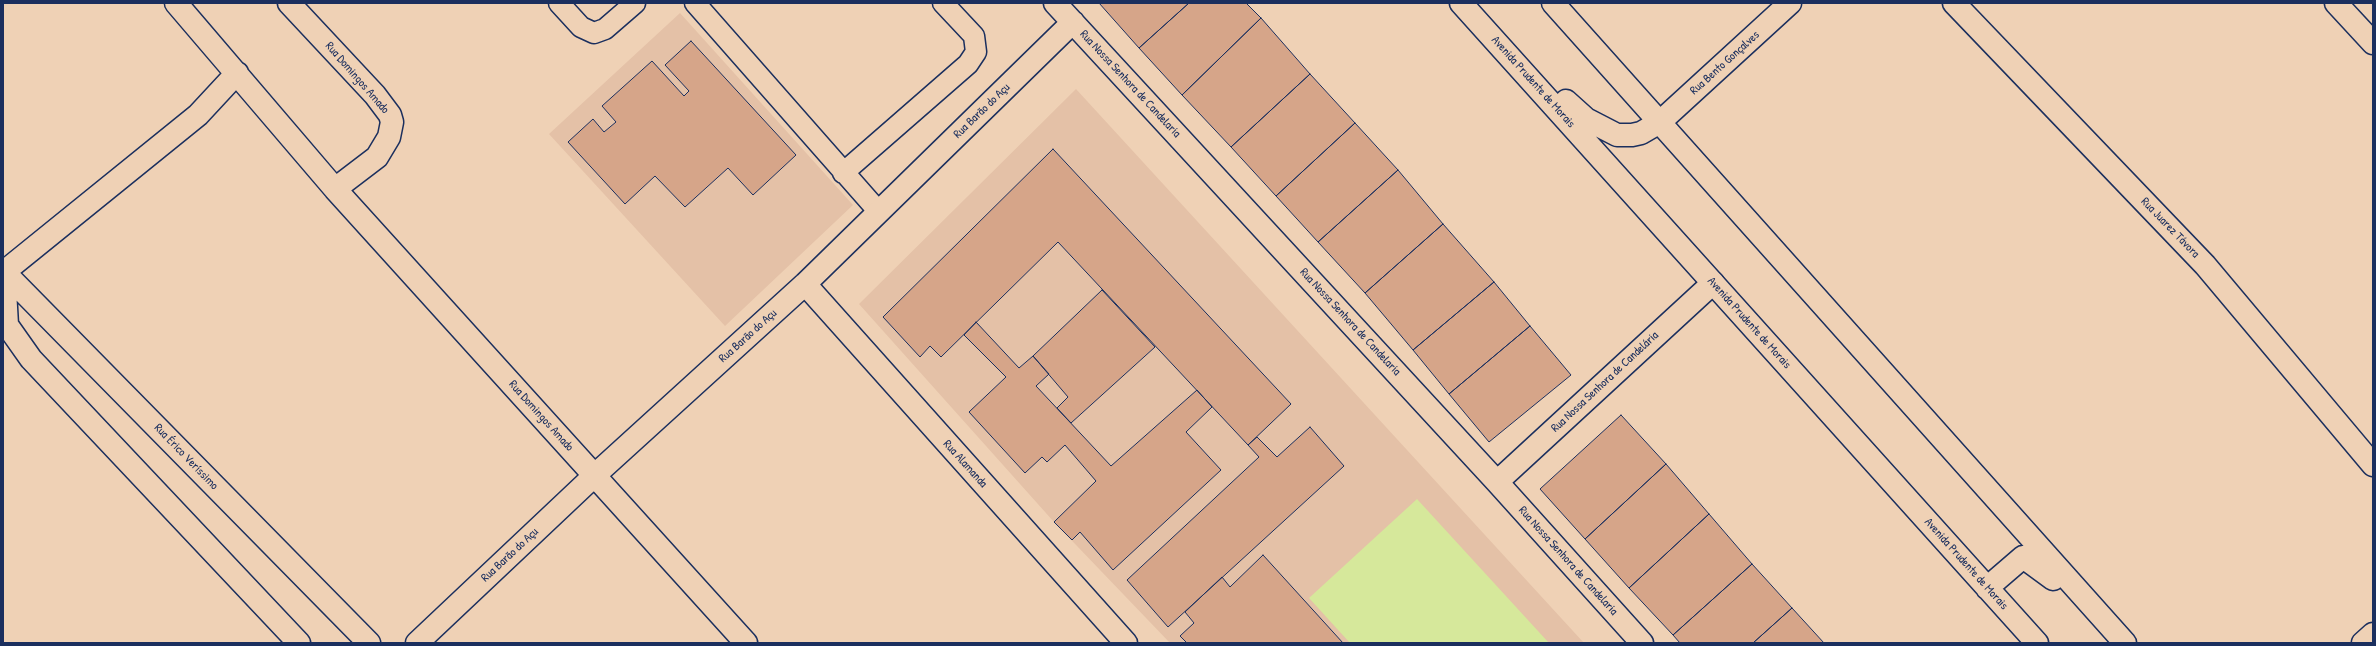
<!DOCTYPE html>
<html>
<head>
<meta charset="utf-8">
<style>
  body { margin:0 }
  #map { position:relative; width:2376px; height:646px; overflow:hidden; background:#efd1b5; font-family:"Patrick Hand",sans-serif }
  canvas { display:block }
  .frame { position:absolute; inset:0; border:4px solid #1b2f5e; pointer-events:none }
</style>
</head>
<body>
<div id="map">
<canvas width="2376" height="646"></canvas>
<div class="frame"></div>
</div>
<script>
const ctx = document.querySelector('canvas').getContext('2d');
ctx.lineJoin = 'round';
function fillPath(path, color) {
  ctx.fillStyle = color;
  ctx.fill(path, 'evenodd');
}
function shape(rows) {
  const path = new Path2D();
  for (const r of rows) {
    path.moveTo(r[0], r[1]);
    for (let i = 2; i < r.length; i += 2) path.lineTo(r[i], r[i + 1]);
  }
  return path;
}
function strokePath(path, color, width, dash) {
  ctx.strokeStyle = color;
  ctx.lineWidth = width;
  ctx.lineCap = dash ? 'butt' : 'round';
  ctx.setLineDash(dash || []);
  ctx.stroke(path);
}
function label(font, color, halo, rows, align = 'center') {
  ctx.font = font + ' "Patrick Hand",sans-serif';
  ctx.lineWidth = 4;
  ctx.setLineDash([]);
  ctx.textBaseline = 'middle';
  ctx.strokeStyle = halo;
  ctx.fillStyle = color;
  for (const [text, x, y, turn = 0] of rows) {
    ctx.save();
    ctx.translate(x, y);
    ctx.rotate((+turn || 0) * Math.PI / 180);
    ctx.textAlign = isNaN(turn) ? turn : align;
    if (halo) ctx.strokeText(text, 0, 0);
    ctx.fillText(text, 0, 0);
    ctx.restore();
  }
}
fillPath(shape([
  [680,13,853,205,725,326,549,134],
  [1076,89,1584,643,1170,643,1054,522,859,304]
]), '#e4c1a7');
fillPath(shape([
  [1417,499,1549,643,1350,643,1309,598]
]), '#d6e89b');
const building = shape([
  [1099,3,1189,3,1139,48,1099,3],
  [1189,3,1246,3,1261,18,1182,95,1139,48,1189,3],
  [1261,18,1310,74,1231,147,1182,95,1261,18],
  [691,41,796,155,753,195,728,168,685,207,655,176,625,204,568,142,593,119,604,132,616,122,602,106,652,61,684,96,689,91,665,65,691,41],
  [1310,74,1355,123,1276,196,1231,147,1310,74],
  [1355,123,1398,170,1318,242,1276,196,1355,123],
  [1053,149,1291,404,1248,445,1058,242,941,357,930,346,920,357,883,317,1053,149],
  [1398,170,1443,224,1365,293,1318,242,1398,170],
  [1443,224,1494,282,1413,350,1365,293,1443,224],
  [1494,282,1530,326,1449,394,1413,350,1494,282],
  [1102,290,1155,347,1071,423,1057,408,1068,397,1033,356,1102,290],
  [976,322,1019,368,1033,356,1049,374,1036,386,1111,466,1197,390,1212,407,1186,432,1221,470,1113,570,1080,532,1072,540,1054,522,1096,481,1065,445,1047,462,1042,457,1025,473,969,412,1006,377,964,335,976,322],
  [1530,326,1571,375,1489,442,1449,394,1530,326],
  [1621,415,1666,464,1585,539,1540,489,1621,415],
  [1310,427,1344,466,1168,627,1127,580,1259,457,1248,445,1257,437,1277,457,1310,427],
  [1666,464,1709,514,1629,588,1585,539,1666,464],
  [1709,514,1752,564,1673,635,1629,588,1709,514],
  [1263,555,1343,643,1187,643,1180,636,1194,623,1185,612,1222,577,1230,587,1263,555],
  [1752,564,1792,608,1753,643,1680,643,1673,635,1752,564],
  [1792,608,1824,643,1753,643,1792,608]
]);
fillPath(building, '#d6a589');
strokePath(building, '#1b2f5e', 1);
const lane = shape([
  [559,3,581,27,594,33,605,29,635,3],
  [695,3,879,212],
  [843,173,968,64,976,52,974,36,943,3]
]);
const street = shape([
  [176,3,335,189,746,643],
  [289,3,375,95,390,115,392,122,389,137,377,157,335,189],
  [1055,3,1497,482,1642,643],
  [1954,3,2205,265,2373,465],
  [2336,3,2373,43],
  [3,271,369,643],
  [4,272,7,325,31,359,299,643],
  [4,272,198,115,237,73],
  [805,284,1126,643],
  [1497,482,1713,283],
  [417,643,595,475,805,284,1073,22],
  [2363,643,2373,634]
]);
const secondary = shape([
  [1660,122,1790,3]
]);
const primary = shape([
  [1461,3,2037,643],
  [1553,3,2125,643],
  [1566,101,1586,119,1617,135,1632,135,1641,133,1660,122],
  [1987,588,2023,557,2053,579]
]);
strokePath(lane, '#1b2f5e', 23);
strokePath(street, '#1b2f5e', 25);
strokePath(secondary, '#1b2f5e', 25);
strokePath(primary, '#1b2f5e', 25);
strokePath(lane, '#efd1b5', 20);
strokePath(street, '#efd1b5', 22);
strokePath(secondary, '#efd1b5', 22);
strokePath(primary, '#efd1b5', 22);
label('12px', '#1b2f5e', '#efd1b5', [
  ["Rua Bento Gonçalves",1725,63,-42],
  ["Rua Domingos Amado",357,78,49],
  ["Avenida Prudente de Morais",1533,82,48],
  ["Rua Nossa Senhora de Candelaria",1130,84,47],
  ["Rua Barão do Açu",982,111,-44],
  ["Rua Juarez Távora",2170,228,46],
  ["Rua Nossa Senhora de Candelaria",1350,322,47],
  ["Avenida Prudente de Morais",1749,323,48],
  ["Rua Barão do Açu",748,336,-42],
  ["Rua Nossa Senhora de Candelária",1605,382,-43],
  ["Rua Domingos Amado",541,416,48],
  ["Rua Érico Veríssimo",186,457,46],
  ["Rua Alamanda",965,464,48],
  ["Rua Barão do Açu",510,555,-43],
  ["Rua Nossa Senhora de Candelaria",1568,561,48],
  ["Avenida Prudente de Morais",1966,564,48]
]);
</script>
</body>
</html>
